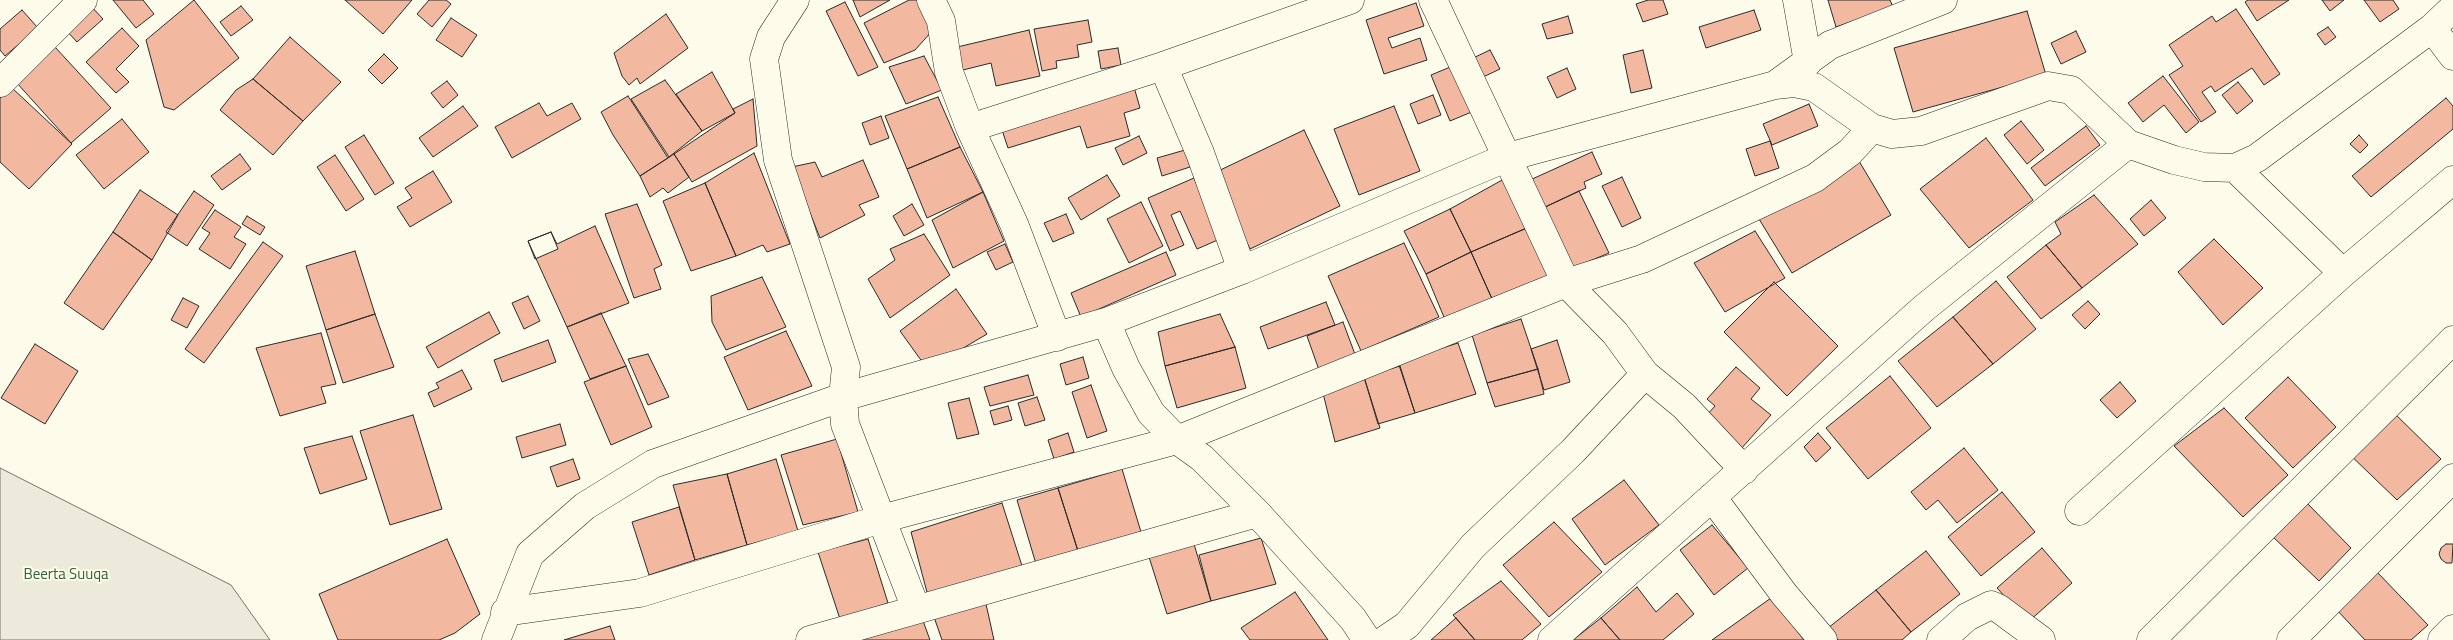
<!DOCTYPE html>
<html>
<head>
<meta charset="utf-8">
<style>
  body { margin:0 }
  canvas { display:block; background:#fdfbea }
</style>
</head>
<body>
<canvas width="2453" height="640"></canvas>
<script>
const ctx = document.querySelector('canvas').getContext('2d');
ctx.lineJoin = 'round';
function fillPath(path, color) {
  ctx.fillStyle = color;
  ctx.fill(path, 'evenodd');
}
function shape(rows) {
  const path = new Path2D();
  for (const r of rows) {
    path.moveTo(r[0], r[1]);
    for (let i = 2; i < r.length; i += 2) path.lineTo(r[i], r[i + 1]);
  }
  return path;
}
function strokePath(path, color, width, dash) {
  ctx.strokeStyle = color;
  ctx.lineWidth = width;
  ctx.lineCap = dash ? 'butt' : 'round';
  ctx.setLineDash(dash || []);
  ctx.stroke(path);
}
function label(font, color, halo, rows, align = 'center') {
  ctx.font = font + ' "Titillium Web",sans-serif';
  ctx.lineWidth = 4;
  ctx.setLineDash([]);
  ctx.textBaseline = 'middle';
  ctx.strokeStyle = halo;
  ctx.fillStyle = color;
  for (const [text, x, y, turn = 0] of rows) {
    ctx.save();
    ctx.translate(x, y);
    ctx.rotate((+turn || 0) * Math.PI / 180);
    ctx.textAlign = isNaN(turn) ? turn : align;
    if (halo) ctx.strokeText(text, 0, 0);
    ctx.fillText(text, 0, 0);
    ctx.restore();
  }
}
const green = shape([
  [0,468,231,585,270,640,0,640,0,468]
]);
fillPath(green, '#ecebdb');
strokePath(green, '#74746e', 1);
const building = shape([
  [113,0,143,0,154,14,136,28,113,0],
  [194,0,239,58,174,110,164,107,146,40,194,0],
  [345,0,412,0,383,34,345,0],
  [429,0,446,0,451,4,432,27,417,14,429,0],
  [853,0,890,0,860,17,853,0],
  [909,0,919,0,933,30,915,50,884,63,864,23,909,0],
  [1648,0,1663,0,1668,14,1643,22,1636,4,1648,0],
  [1828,0,1890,0,1893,7,1836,27,1828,0],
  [2248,0,2289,0,2257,21,2245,2,2248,0],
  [2322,0,2344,0,2330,11,2322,0],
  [2364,0,2393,0,2399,9,2380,22,2364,0],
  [845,2,878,67,858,76,826,11,845,2],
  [1416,3,1424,26,1388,38,1392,48,1420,38,1427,60,1384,74,1366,20,1416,3],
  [90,5,103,19,77,42,64,28,90,5],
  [241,6,253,20,231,36,220,22,241,6],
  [2236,9,2280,74,2264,85,2252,68,2215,92,2211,86,2202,92,2216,112,2201,122,2169,75,2183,66,2169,45,2212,16,2216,22,2236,9],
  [22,10,38,28,5,56,0,50,0,29,22,10],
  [1754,10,1761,30,1706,48,1699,27,1754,10],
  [2027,11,2046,75,1913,112,1894,48,2027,11],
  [666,14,688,48,640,84,637,78,629,85,622,76,614,53,666,14],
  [1568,16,1573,33,1547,39,1542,24,1568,16],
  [451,18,477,35,462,57,436,40,451,18],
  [1088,20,1092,42,1077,45,1079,57,1056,61,1057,68,1042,71,1034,29,1088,20],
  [2328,27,2336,37,2325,45,2317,34,2328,27],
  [122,28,139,46,116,69,129,82,116,93,86,62,122,28],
  [1029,30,1040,76,996,86,991,63,959,71,953,48,1029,30],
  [2076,31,2086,52,2061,64,2051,43,2076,31],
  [290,37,341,82,303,121,253,79,290,37],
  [55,47,111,108,71,143,16,82,55,47],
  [1118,48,1121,65,1101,69,1098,51,1118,48],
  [1490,50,1500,69,1481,78,1471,59,1490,50],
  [1643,50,1652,88,1631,93,1623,55,1643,50],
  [384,54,398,68,382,84,368,70,384,54],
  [924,56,942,90,906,104,889,67,924,56],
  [1455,65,1474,111,1450,121,1431,75,1455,65],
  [1567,68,1576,89,1557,98,1547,77,1567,68],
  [712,72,735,113,702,131,676,94,712,72],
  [2163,76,2199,122,2186,133,2164,105,2143,122,2128,103,2163,76],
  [253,79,303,121,273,155,220,110,236,90,253,79],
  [665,80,702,131,669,157,631,99,665,80],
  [447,81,458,95,443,108,431,93,447,81],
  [2238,82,2253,101,2237,114,2222,95,2238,82],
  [11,87,72,144,29,189,0,162,0,98,11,87],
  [1134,87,1140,108,1124,113,1130,136,1087,148,1080,126,1008,148,1001,127,1134,87],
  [1433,95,1441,115,1418,124,1410,104,1433,95],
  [628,96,668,158,640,176,613,135,601,112,628,96],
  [938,97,960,147,907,169,885,116,938,97],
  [2446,98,2453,106,2453,129,2371,197,2352,176,2446,98],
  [753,99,757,146,692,182,674,154,735,113,733,109,753,99],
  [539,103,547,116,572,103,581,119,512,158,495,127,539,103],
  [1809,104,1818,126,1772,145,1763,124,1809,104],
  [463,106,478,126,433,157,419,138,463,106],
  [1394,106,1420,171,1359,195,1334,129,1394,106],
  [881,116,889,138,870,145,862,123,881,116],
  [122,119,149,152,104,189,76,155,122,119],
  [2021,121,2044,150,2027,164,2004,135,2021,121],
  [2086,126,2100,145,2045,186,2031,168,2086,126],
  [1304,130,1340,206,1250,249,1214,173,1304,130],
  [364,135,394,183,375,195,345,147,364,135],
  [2359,135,2368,145,2360,153,2350,144,2359,135],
  [1139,136,1147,153,1123,165,1115,148,1139,136],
  [1986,138,2033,200,1969,248,1920,189,1986,138],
  [1770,141,1779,168,1755,176,1746,149,1770,141],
  [960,147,983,192,927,218,907,169,960,147],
  [1185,150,1190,167,1162,176,1157,158,1185,150],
  [1592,152,1602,174,1584,182,1586,188,1543,208,1530,180,1592,152],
  [754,153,790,244,767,252,763,245,736,256,705,183,754,153],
  [240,154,251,169,222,190,211,176,240,154],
  [674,154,689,177,668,193,663,188,650,197,640,176,674,154],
  [335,155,364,199,346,211,317,167,335,155],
  [863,160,879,197,859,205,865,215,820,238,792,167,815,162,822,177,863,160],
  [1859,161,1891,215,1792,273,1759,219,1859,161],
  [433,171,452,202,410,227,397,207,412,198,405,188,433,171],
  [1107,175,1120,196,1081,220,1068,198,1107,175],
  [1622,177,1641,218,1622,227,1602,186,1622,177],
  [1194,178,1220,239,1197,249,1180,211,1171,215,1184,245,1170,251,1148,198,1194,178],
  [1504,179,1529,227,1471,252,1450,209,1504,179],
  [705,183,736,256,691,271,663,201,705,183],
  [140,190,178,215,152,260,113,232,140,190],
  [194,191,214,205,187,246,166,232,194,191],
  [1579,191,1609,253,1568,270,1543,208,1579,191],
  [983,192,1004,241,953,268,932,220,983,192],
  [2094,195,2138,244,2082,288,2046,245,2061,234,2055,222,2094,195],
  [2151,200,2166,218,2144,236,2130,219,2151,200],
  [1141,202,1163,246,1129,263,1107,219,1141,202],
  [637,204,662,265,654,269,661,289,634,298,605,214,637,204],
  [912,204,924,225,904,236,893,216,912,204],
  [1450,209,1471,252,1426,274,1404,231,1450,209],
  [215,210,241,227,234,237,246,244,230,269,199,249,210,233,202,228,215,210],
  [1066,214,1074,233,1053,242,1044,223,1066,214],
  [247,216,265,227,260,235,242,224,247,216],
  [595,226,629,303,567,327,528,241,551,232,557,244,595,226],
  [1529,227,1550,278,1493,301,1471,252,1529,227],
  [1755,231,1785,278,1725,312,1694,263,1755,231],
  [113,232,152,260,103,330,64,303,113,232],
  [551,232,558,249,535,259,528,241,551,232],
  [924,234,950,275,890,318,868,279,895,260,890,249,924,234],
  [2214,239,2263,288,2223,325,2178,272,2214,239],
  [263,242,283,256,204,363,185,349,263,242],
  [1404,243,1439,317,1361,351,1328,276,1404,243],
  [1005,244,1013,262,996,270,987,252,1005,244],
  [2046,245,2082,288,2041,319,2007,277,2046,245],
  [355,251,375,314,326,330,306,266,355,251],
  [1166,252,1176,275,1081,317,1071,293,1166,252],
  [1471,252,1493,301,1446,322,1426,274,1471,252],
  [762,277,786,327,726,350,712,322,711,296,762,277],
  [1996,281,2036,329,1993,364,1953,317,1996,281],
  [1774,282,1838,346,1787,396,1724,332,1774,282],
  [956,289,987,334,933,366,923,363,900,331,956,289],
  [528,296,540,321,524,329,512,303,528,296],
  [183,298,199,306,187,328,171,320,183,298],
  [2088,301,2100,314,2085,329,2072,315,2088,301],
  [1326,302,1335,325,1268,349,1260,327,1326,302],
  [489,312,500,333,438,368,426,347,489,312],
  [601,313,626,366,590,379,567,327,601,313],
  [375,314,394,367,343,383,326,330,375,314],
  [1220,314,1235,347,1165,366,1158,332,1220,314],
  [1953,317,1993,364,1937,407,1898,361,1953,317],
  [1521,319,1538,369,1487,383,1472,335,1521,319],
  [1343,322,1356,357,1319,370,1307,336,1343,322],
  [786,331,812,386,748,410,724,357,786,331],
  [321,333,336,384,321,387,326,403,280,416,256,348,321,333],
  [548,340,556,362,502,382,494,360,548,340],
  [1557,340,1570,382,1544,390,1531,349,1557,340],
  [1458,343,1476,394,1415,413,1398,362,1458,343],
  [35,344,78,371,45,424,1,398,35,344],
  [1235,347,1246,388,1177,408,1165,366,1235,347],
  [648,354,669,397,648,405,628,359,648,354],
  [1083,357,1089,378,1066,385,1060,364,1083,357],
  [626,366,652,427,611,445,584,382,626,366],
  [1400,366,1415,413,1378,424,1364,377,1400,366],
  [1736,367,1760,388,1751,399,1771,415,1741,449,1705,417,1715,406,1707,399,1736,367],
  [1538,369,1544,394,1495,407,1487,383,1538,369],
  [462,370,472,389,434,407,428,393,439,388,436,383,462,370],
  [1028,375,1034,395,990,406,984,387,1028,375],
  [1890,376,1931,428,1868,479,1826,428,1890,376],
  [1364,377,1380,428,1335,442,1322,389,1364,377],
  [2288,377,2336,427,2293,468,2245,418,2288,377],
  [2120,382,2136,401,2117,418,2100,400,2120,382],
  [1091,385,1107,431,1087,438,1072,392,1091,385],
  [1037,397,1045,420,1025,426,1018,403,1037,397],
  [969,398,979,434,957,439,948,403,969,398],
  [1008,406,1012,420,994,425,990,411,1008,406],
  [2224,408,2288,475,2243,517,2174,446,2224,408],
  [2391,410,2441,459,2397,500,2345,450,2391,410],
  [413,415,442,509,390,525,360,431,413,415],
  [560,424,566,445,522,458,516,437,560,424],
  [1068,433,1074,452,1054,459,1048,440,1068,433],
  [1818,433,1831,448,1816,462,1804,447,1818,433],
  [352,436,367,479,320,494,304,448,352,436],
  [837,439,858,512,803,525,781,455,837,439],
  [1964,448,1998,490,1957,523,1938,500,1926,510,1911,492,1964,448],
  [573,459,580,479,557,487,550,467,573,459],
  [776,459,798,531,747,545,727,474,776,459],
  [1122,469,1141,532,1078,551,1058,488,1122,469],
  [727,474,747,545,695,560,673,485,727,474],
  [1624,480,1659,525,1605,565,1572,519,1624,480],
  [1058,488,1078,551,1036,564,1017,500,1058,488],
  [2002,492,2035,532,1981,576,1948,537,2002,492],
  [2306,502,2351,548,2319,581,2271,535,2306,502],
  [1002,503,1023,569,928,596,911,532,1002,503],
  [679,507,695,560,649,575,632,522,679,507],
  [1554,522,1602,572,1549,617,1503,565,1554,522],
  [1712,525,1748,568,1714,595,1680,550,1712,525],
  [1261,538,1276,584,1211,601,1199,555,1261,538],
  [447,539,480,614,455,633,439,640,338,640,319,594,447,539],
  [868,539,888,603,840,619,818,552,868,539],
  [1194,544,1211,601,1167,614,1149,557,1194,544],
  [2446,544,2453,544,2452,563,2446,563,2441,559,2439,554,2441,548,2446,544],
  [2042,548,2072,583,2028,622,1997,588,2042,548],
  [1926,551,1960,594,1911,632,1876,590,1926,551],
  [2376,571,2428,625,2411,640,2365,640,2335,608,2376,571],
  [1501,581,1541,624,1522,640,1475,640,1453,615,1501,581],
  [1637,587,1656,612,1677,593,1694,614,1663,640,1620,640,1601,618,1637,587],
  [1876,590,1911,632,1902,640,1838,640,1828,628,1876,590],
  [1295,592,1328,640,1250,640,1241,628,1295,592],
  [1771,598,1804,640,1712,640,1771,598],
  [986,604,994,640,942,640,934,617,986,604],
  [922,618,930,640,841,640,922,618],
  [1456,618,1475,640,1431,640,1456,618],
  [1601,618,1620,640,1573,640,1601,618],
  [610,626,615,640,564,640,610,626]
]);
fillPath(building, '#f2b8a0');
strokePath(building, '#2b2b2b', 1);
const street = shape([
  [795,0,771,37,764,59,778,160,846,367,843,397,845,424,916,609],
  [931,0,941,21,949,72,970,128,1014,224,1057,337],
  [1433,0,1566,283,1615,333,1645,374,1684,406,1744,470],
  [1797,0,1808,62],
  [2432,28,2453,56],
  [1163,66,1200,153,1242,270],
  [0,83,83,0],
  [1775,85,1830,45,1943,0],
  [970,128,1163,66,1350,0],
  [2235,168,2343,273],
  [1106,322,1126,368,1151,413,1177,440,1202,458,1257,513,1353,619,1367,640],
  [1712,497,1784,594,1823,640],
  [2079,511,2343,273,2453,180],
  [505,612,640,593,881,519,1177,440,1566,283,1642,259,1815,178,1850,152,1872,128],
  [496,640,530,554,585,506,653,464,843,397,1106,322,1242,270,1508,157,1775,85,1794,83,1814,87,1872,128,1892,134,1921,131,2048,86,2071,90,2128,144,2174,160,2204,167,2235,168,2257,158,2432,28,2453,8],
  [810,640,1257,513],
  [1385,640,1407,625,1473,546,1573,451,1645,374],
  [1552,640,1924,308,2128,144],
  [1941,640,1967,617,1991,605,1998,608,2041,640],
  [2151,640,2453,340],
  [2291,640,2453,478],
  [2442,640,2453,629]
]);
strokePath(street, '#2b2b2b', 29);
strokePath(street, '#fdfbea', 28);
label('15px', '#34623c', '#fdfbea', [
  ["Beerta Suuqa",66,575]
]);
</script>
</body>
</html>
